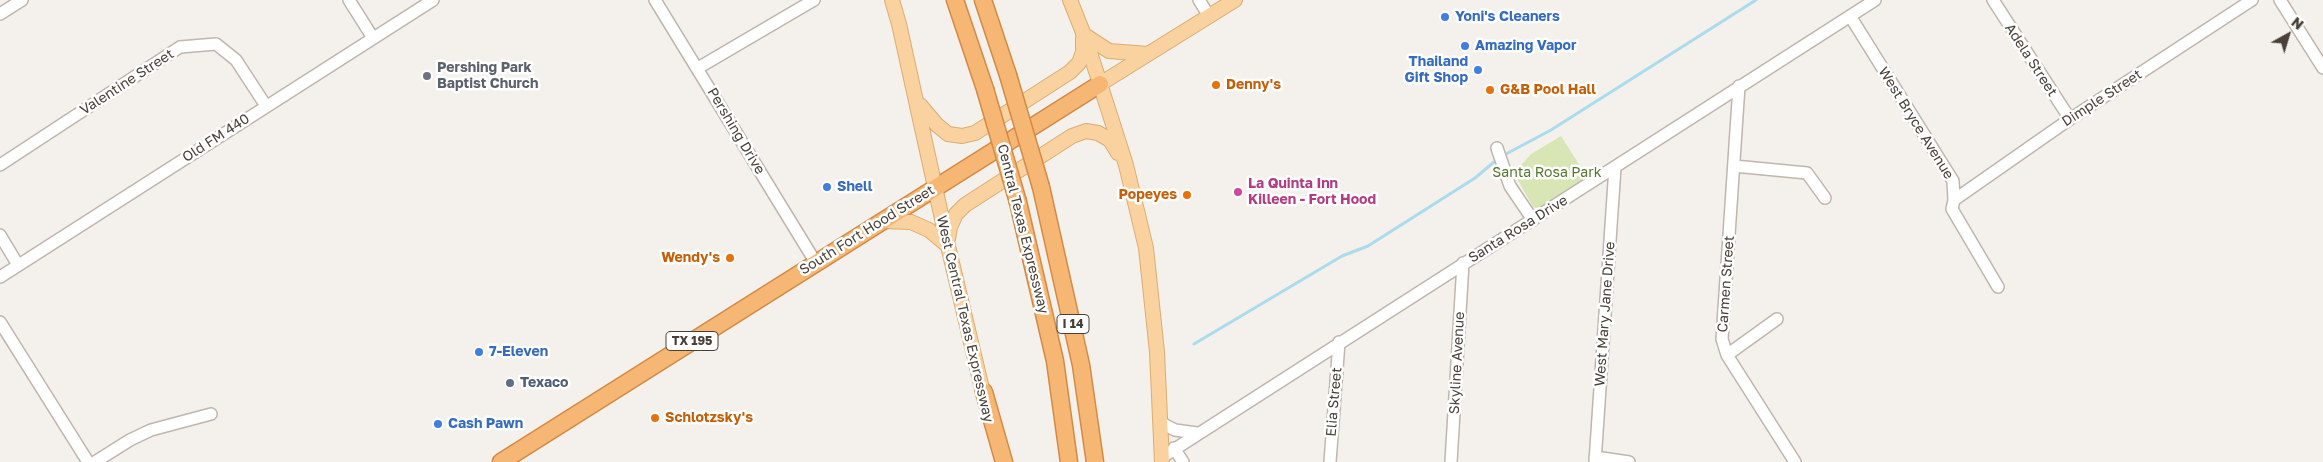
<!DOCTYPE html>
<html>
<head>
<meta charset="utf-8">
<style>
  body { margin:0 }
  #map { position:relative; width:2323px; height:462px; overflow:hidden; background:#f4f0eb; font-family:"Golos Text",sans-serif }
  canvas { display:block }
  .north { position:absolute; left:2263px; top:10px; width:50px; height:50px; -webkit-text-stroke:4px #fff; paint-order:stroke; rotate:39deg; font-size:14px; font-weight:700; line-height:20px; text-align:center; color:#484039 }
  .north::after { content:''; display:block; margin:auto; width:18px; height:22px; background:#484039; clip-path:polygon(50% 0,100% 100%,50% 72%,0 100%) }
</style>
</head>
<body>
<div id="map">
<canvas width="2323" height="462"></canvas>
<div class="north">N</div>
</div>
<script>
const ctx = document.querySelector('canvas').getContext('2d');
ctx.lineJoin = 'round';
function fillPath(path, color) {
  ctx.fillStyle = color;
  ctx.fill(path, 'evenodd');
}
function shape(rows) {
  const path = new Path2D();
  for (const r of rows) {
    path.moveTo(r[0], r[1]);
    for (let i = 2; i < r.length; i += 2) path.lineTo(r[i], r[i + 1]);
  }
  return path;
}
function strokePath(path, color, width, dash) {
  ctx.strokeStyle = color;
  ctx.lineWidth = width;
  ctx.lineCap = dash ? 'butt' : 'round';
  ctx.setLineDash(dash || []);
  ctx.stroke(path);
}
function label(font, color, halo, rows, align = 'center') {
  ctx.font = font + ' "Golos Text",sans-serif';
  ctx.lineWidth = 5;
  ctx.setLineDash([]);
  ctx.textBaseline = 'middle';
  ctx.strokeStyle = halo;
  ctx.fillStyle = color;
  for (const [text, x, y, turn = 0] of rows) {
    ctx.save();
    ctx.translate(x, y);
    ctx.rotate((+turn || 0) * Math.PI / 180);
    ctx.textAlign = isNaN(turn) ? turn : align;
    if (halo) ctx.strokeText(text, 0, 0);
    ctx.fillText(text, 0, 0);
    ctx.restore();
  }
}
fillPath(shape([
  [1561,136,1587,177,1539,209,1533,207,1514,173,1531,154]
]), '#d8e6b6');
strokePath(shape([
  [1506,154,1551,130,1756,0],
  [1194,344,1342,256,1368,246,1475,178,1494,162]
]), '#abdced', 3);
const minor = shape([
  [349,0,373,38],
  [655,0,816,263],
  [1199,0,1209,16],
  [1993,0,2070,119],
  [2280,0,2323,68],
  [0,14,22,0],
  [1850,16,1953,181,1954,200,1952,209,1998,287],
  [698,68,814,0],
  [1739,86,1722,339,1727,355,1795,462],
  [1497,148,1510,186,1533,220],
  [0,165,180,47,216,44,236,60,266,106],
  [1734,166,1807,173,1825,198],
  [1954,200,2070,119,2252,0],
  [0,235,18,265],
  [0,277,433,0],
  [0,322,88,462],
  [1727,355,1777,319],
  [1160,420,1165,425,1175,430,1197,433],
  [1174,448,1183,462],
  [1595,457,1629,462],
  [1161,458,1875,0],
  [95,462,130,440,151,430,211,414],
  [1330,462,1339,342],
  [1451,462,1463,263],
  [1595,462,1615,167]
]);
const major = shape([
  [892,0,899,24,948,246,985,401],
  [1070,0,1086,40,1126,165,1146,248,1157,352,1162,462],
  [1083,34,1109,51,1148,54],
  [1100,84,1235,0],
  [920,105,937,125,948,134,962,136,975,133,1070,72,1079,63,1083,52,1083,39],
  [883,221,911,222,929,230,948,246],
  [948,239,950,227,956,214,965,205,1072,136,1086,131,1098,133,1110,140,1118,153]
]);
const highway = shape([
  [955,0,985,89],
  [983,0,1008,75],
  [1041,187,1081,365,1095,462],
  [1018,202,1055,361,1069,462],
  [984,392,1004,462],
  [501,462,1100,84]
]);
strokePath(minor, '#c0b6ae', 14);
strokePath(major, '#deac6f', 16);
strokePath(highway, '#d58a44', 19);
strokePath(minor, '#fff', 11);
strokePath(major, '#f9d29f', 14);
strokePath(highway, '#f6b774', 16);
const highwayBridge = shape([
  [1008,75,1041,187],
  [985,89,1018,202]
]);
strokePath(highwayBridge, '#d58a44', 19, []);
strokePath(highwayBridge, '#f6b774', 16);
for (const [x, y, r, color] of [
  [1445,17,5,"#3f7fe0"],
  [1465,46,5,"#3f7fe0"],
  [1478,70,5,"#3f7fe0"],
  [427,76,5,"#6b7280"],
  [1216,85,5,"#e8710a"],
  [1490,90,5,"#e8710a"],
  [827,187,5,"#3f7fe0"],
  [1238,192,5,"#d1479c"],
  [1187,195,5,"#e8710a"],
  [730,258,5,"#e8710a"],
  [479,352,5,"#3f7fe0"],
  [510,383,5,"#5c6f8a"],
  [655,418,5,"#e8710a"],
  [438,424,5,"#3f7fe0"]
]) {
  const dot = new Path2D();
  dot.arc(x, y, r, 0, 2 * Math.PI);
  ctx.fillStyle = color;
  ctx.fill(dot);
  strokePath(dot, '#fff', 2);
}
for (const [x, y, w] of [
  [1073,324,32],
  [692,341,52]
]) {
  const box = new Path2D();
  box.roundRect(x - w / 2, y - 9.5, w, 19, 4);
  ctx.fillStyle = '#fff';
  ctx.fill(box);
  strokePath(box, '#484039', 1);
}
label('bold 12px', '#484039', null, [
  ["I 14",1073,324],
  ["TX 195",692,341]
]);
label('bold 14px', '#366cbe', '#fff', [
  ["Yoni's Cleaners",1455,17],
  ["Amazing Vapor",1475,46],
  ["Thailand",1468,62,"right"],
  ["Gift Shop",1468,78,"right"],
  ["Shell",837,187],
  ["7-Eleven",489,352],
  ["Cash Pawn",448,424]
], 'left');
label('14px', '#484039', '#fff', [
  ["Adela Street",2031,60,57],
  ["Valentine Street",127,82,-33],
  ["Dimple Street",2102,98,-33],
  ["West Bryce Avenue",1916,123,58],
  ["Pershing Drive",736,131,59],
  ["Old FM 440",216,138,-33],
  ["Central Texas Expressway",1023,229,76],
  ["Santa Rosa Drive",1518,229,-32],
  ["South Fort Hood Street",867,230,-32],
  ["Carmen Street",1726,284,-86],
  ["West Mary Jane Drive",1605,314,-86],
  ["West Central Texas Expressway",965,319,77],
  ["Skyline Avenue",1457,363,-87],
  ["Elia Street",1334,402,-85]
]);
label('bold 14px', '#5b616d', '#fff', [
  ["Pershing Park",437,68],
  ["Baptist Church",437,84]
], 'left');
label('bold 14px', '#c56008', '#fff', [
  ["Denny's",1226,85],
  ["G&B Pool Hall",1500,90],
  ["Popeyes",1177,195,"right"],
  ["Wendy's",720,258,"right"],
  ["Schlotzsky's",665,418]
], 'left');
label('14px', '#55782e', '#fff', [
  ["Santa Rosa Park",1547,173]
]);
label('bold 14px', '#b23c85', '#fff', [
  ["La Quinta Inn",1248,184],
  ["Killeen - Fort Hood",1248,200]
], 'left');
label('bold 14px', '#4e5e75', '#fff', [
  ["Texaco",520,383]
], 'left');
</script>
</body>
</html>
